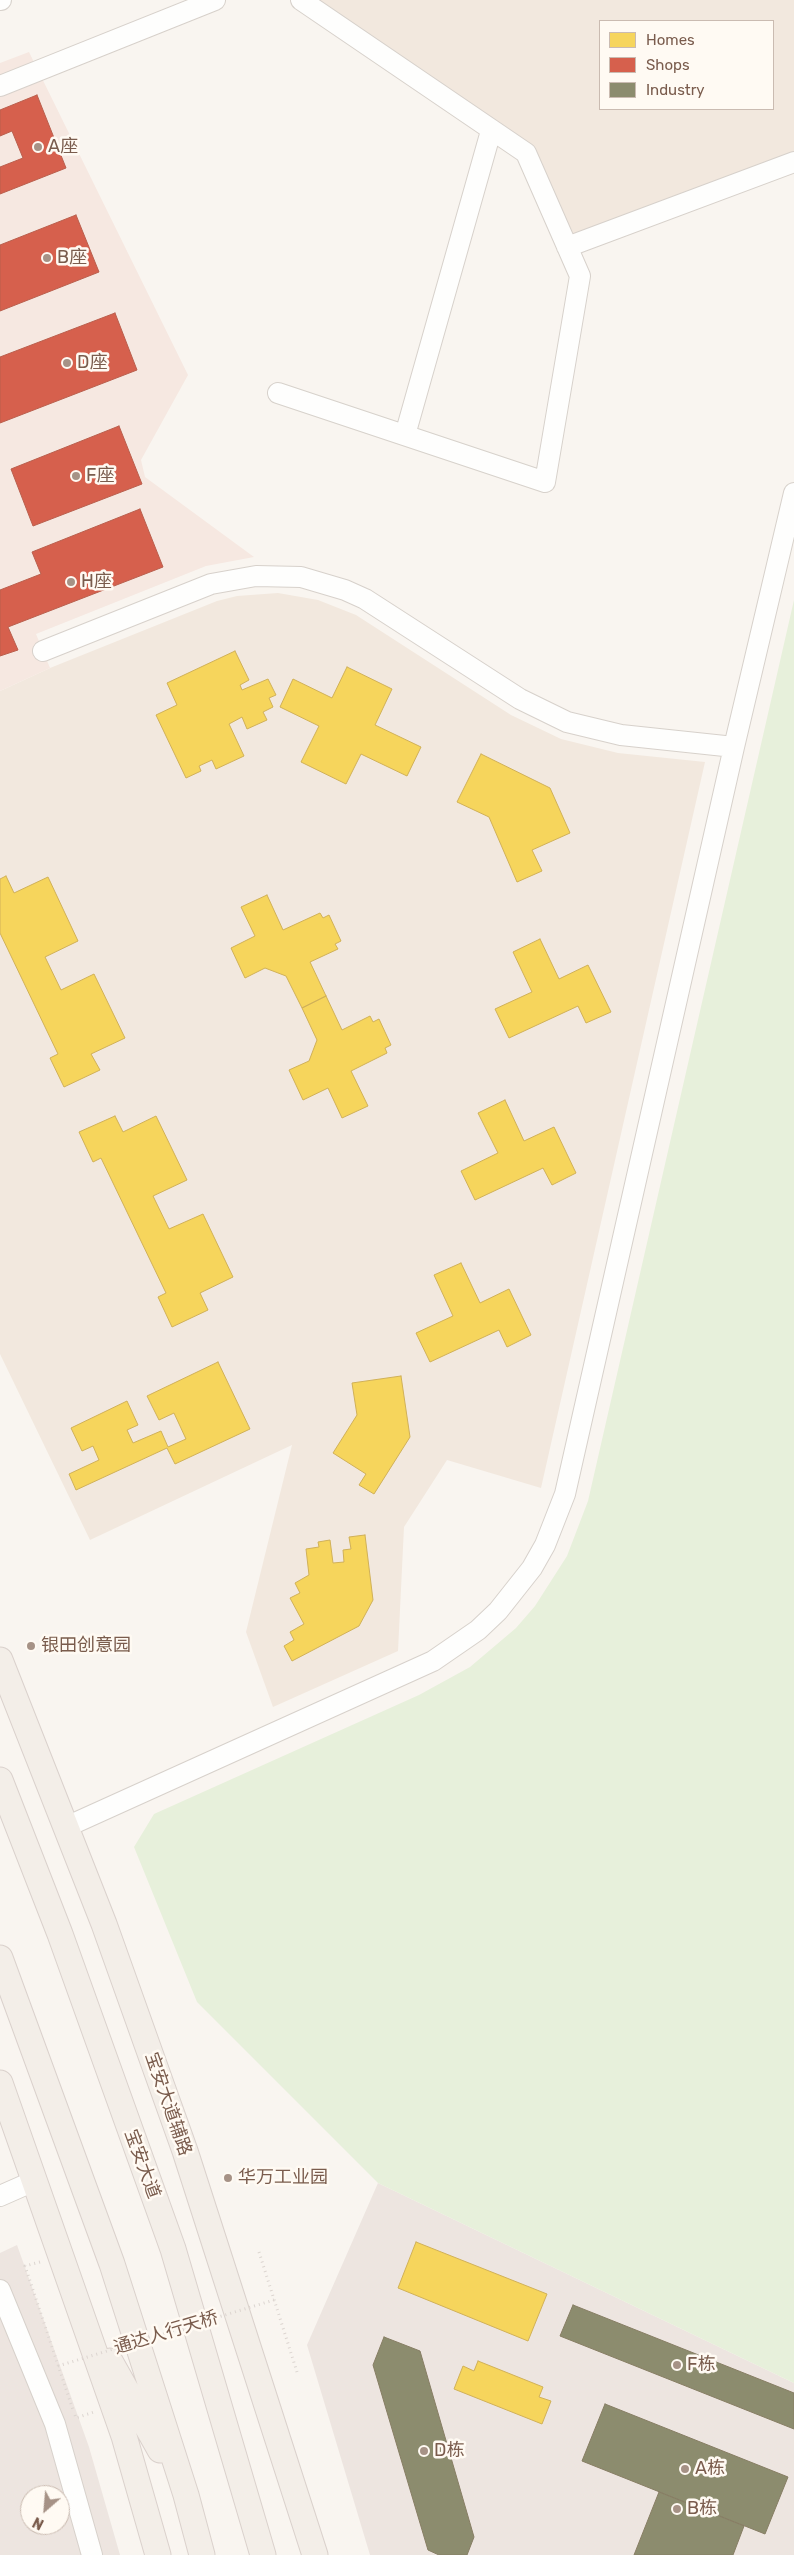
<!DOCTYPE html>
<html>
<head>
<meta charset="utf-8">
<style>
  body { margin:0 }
  #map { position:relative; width:794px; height:2555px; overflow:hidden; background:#f9f5f0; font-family:Rubik,sans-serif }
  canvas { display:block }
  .legend { position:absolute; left:599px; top:20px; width:175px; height:90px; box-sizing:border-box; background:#fffaf3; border:1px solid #cabbb1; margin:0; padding:6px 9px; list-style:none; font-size:15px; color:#7a5c4d }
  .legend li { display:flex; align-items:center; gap:10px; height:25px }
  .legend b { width:25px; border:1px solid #cabbb1 }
  .north { position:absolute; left:20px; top:2485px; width:50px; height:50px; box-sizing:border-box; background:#fffaf3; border:1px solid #cabbb1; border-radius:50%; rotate:207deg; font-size:14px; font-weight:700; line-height:20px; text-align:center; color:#7a5c4d }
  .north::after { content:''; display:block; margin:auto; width:18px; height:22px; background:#a69286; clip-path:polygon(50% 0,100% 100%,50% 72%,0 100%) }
</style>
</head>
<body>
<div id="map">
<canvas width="794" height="2555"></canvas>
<ul class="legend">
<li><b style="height:14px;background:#f6d55c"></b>Homes</li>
<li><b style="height:14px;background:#d6604d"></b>Shops</li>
<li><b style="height:14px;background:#8c8c6e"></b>Industry</li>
</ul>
<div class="north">N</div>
</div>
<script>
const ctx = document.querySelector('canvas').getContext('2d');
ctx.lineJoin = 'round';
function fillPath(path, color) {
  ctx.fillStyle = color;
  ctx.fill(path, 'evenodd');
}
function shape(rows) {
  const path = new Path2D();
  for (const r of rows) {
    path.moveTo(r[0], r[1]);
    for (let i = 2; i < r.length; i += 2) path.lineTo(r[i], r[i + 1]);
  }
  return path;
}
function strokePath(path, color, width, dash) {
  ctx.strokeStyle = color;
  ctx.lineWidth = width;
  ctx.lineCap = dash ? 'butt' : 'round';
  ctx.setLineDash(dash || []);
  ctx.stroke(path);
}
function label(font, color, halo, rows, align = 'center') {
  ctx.font = font + ' Rubik,"Noto Sans SC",sans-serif';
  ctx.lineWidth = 5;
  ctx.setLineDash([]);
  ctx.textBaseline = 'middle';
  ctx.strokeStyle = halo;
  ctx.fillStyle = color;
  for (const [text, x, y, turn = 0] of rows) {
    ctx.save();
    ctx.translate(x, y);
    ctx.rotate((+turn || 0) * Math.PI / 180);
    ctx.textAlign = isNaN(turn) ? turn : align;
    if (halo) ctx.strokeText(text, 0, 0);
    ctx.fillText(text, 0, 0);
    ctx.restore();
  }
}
fillPath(shape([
  [301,0,794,0,794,162,567,247,525,153],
  [600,21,773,21,773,109,600,109],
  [278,593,318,600,356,615,511,715,561,739,618,753,705,762,541,1488,447,1460,404,1527,398,1651,273,1707,246,1632,292,1445,90,1540,0,1354,0,691,50,668,217,601,237,596]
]), '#f2e8de');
fillPath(shape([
  [29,52,188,375,141,460,145,477,254,557,206,566,36,634,50,668,0,691,0,63]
]), '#f6e8e1');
fillPath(shape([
  [378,2183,794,2383,794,2555,370,2555,307,2345],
  [17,2245,89,2447,120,2555,0,2555,0,2253],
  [30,2495,60,2495,60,2525,30,2525]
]), '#ede5e0');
fillPath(shape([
  [794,600,794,2383,378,2183,197,2002,134,1847,154,1814,419,1695,470,1667,516,1628,535,1606,567,1556,588,1501]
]), '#e7f0db');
const homes = shape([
  [235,651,249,680,240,685,242,690,268,679,276,695,269,698,273,707,263,712,267,720,247,729,242,717,229,724,244,756,216,769,212,760,199,766,201,771,186,778,156,715,177,705,167,683,235,651],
  [347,667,392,689,375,725,421,747,407,776,361,754,346,784,301,762,319,726,280,707,293,679,332,698,347,667],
  [481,754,550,788,570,833,532,850,542,871,517,882,489,817,457,802,481,754],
  [6,876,14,893,48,877,78,941,45,957,61,990,94,974,125,1038,91,1054,100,1070,64,1087,50,1058,58,1054,0,933,0,879,6,876],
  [267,895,283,930,320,913,323,918,329,915,341,941,335,944,338,949,310,962,326,996,302,1008,286,976,265,968,245,978,231,948,255,936,241,907,267,895],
  [540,939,559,979,588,965,611,1012,586,1023,578,1006,509,1038,495,1009,532,992,513,952,540,939],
  [326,996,342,1030,370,1016,373,1022,379,1019,391,1045,385,1048,387,1053,351,1071,368,1106,342,1118,328,1088,303,1100,289,1070,309,1061,317,1040,302,1008,326,996],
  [505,1100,524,1141,554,1127,576,1173,552,1185,543,1168,475,1200,461,1171,498,1153,478,1113,505,1100],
  [115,1116,123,1132,156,1116,187,1180,153,1196,169,1229,203,1214,233,1277,200,1293,208,1310,172,1327,158,1297,166,1293,101,1158,93,1162,79,1132,115,1116],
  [461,1263,480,1303,509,1289,531,1335,507,1347,499,1330,430,1362,416,1333,453,1316,434,1275,461,1263],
  [218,1362,250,1429,175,1464,167,1448,76,1490,69,1474,99,1460,93,1446,82,1451,71,1428,127,1401,138,1425,127,1430,133,1443,161,1431,168,1447,186,1439,174,1413,159,1420,147,1396,218,1362],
  [401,1376,410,1437,374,1494,359,1485,366,1474,333,1453,357,1415,352,1383,401,1376],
  [365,1535,373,1600,359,1626,292,1661,284,1646,294,1640,290,1632,304,1624,290,1598,300,1593,295,1583,309,1575,306,1549,319,1547,318,1542,330,1540,333,1563,344,1562,343,1550,351,1549,349,1537,365,1535],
  [416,2242,547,2294,528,2341,398,2288,416,2242],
  [478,2361,543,2387,539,2397,551,2401,542,2424,454,2389,463,2366,474,2371,478,2361]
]);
fillPath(homes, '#f6d55c');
strokePath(homes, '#d1b158', 1);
const shops = shape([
  [37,95,66,168,0,194,0,167,23,158,12,131,0,136,0,110,37,95],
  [76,215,99,272,0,311,0,245,76,215],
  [115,313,137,370,0,423,0,357,115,313],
  [119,426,142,484,33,526,11,469,119,426],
  [140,509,163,567,8,627,18,650,0,656,0,590,41,574,32,552,140,509]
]);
fillPath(shops, '#d6604d');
strokePath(shops, '#ba5f4d', 1);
const industry = shape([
  [573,2305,794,2393,794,2429,560,2336,573,2305],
  [384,2337,420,2351,474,2537,467,2555,439,2555,428,2550,373,2365,384,2337],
  [605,2404,788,2477,765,2534,582,2461,605,2404],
  [659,2492,744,2526,733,2555,634,2555,659,2492]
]);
fillPath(industry, '#8c8c6e');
strokePath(industry, '#877e64', 1);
const minor = shape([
  [0,0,1,0],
  [0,86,215,0],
  [567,247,794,162],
  [278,393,545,482,580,276,526,153,301,0],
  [405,435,491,131],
  [43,651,211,584,256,576,301,577,345,590,365,599,520,699,567,722,621,735,734,747],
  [66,1827,433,1661,478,1630,498,1611,532,1568,545,1545,565,1494,734,747,794,493],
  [0,2196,34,2181],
  [0,2290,55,2424,92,2555]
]);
const major = shape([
  [0,1660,104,1924,185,2151,315,2555],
  [0,1780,60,1934,173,2249,263,2555],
  [0,1958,112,2264,186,2495,202,2555],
  [0,2083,124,2436,158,2555],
  [110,2361,160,2450]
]);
strokePath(minor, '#d7d1cb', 22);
strokePath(major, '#dad1cc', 27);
strokePath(shape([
  [259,2252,297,2372],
  [40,2262,25,2266,73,2410],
  [75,2415,76,2418,94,2412]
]), '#dcd5d0', 3, [1, 4]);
strokePath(minor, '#fefefd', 20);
strokePath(major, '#f3eee8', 25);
strokePath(shape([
  [58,2366,274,2300]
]), '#dcd5d0', 3, [1, 4]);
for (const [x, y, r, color] of [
  [38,147,5,"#a69286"],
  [47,258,5,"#a69286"],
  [67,363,5,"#a69286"],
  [76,476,5,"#a69286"],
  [71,582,5,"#a69286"],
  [31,1646,5,"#a69286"],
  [228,2178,5,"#a69286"],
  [677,2365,5,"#a69286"],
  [424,2451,5,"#a69286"],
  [685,2469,5,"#a69286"],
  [677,2509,5,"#a69286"]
]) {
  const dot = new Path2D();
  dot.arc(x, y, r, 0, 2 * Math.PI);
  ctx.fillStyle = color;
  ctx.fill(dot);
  strokePath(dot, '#fffaf3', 2);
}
label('18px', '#7a5c4d', '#fffaf3', [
  ["A座",48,147],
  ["B座",57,258],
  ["D座",77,363],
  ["F座",86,476],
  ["H座",81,582],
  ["银田创意园",41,1646],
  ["华万工业园",238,2178],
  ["F栋",687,2365],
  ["D栋",434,2451],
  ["A栋",695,2469],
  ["B栋",687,2509]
], 'left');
label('18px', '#7a5c4d', '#fffaf3', [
  ["宝安大道辅路",168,2104,71],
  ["宝安大道",142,2164,70],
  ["通达人行天桥",166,2333,-17]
]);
</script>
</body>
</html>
